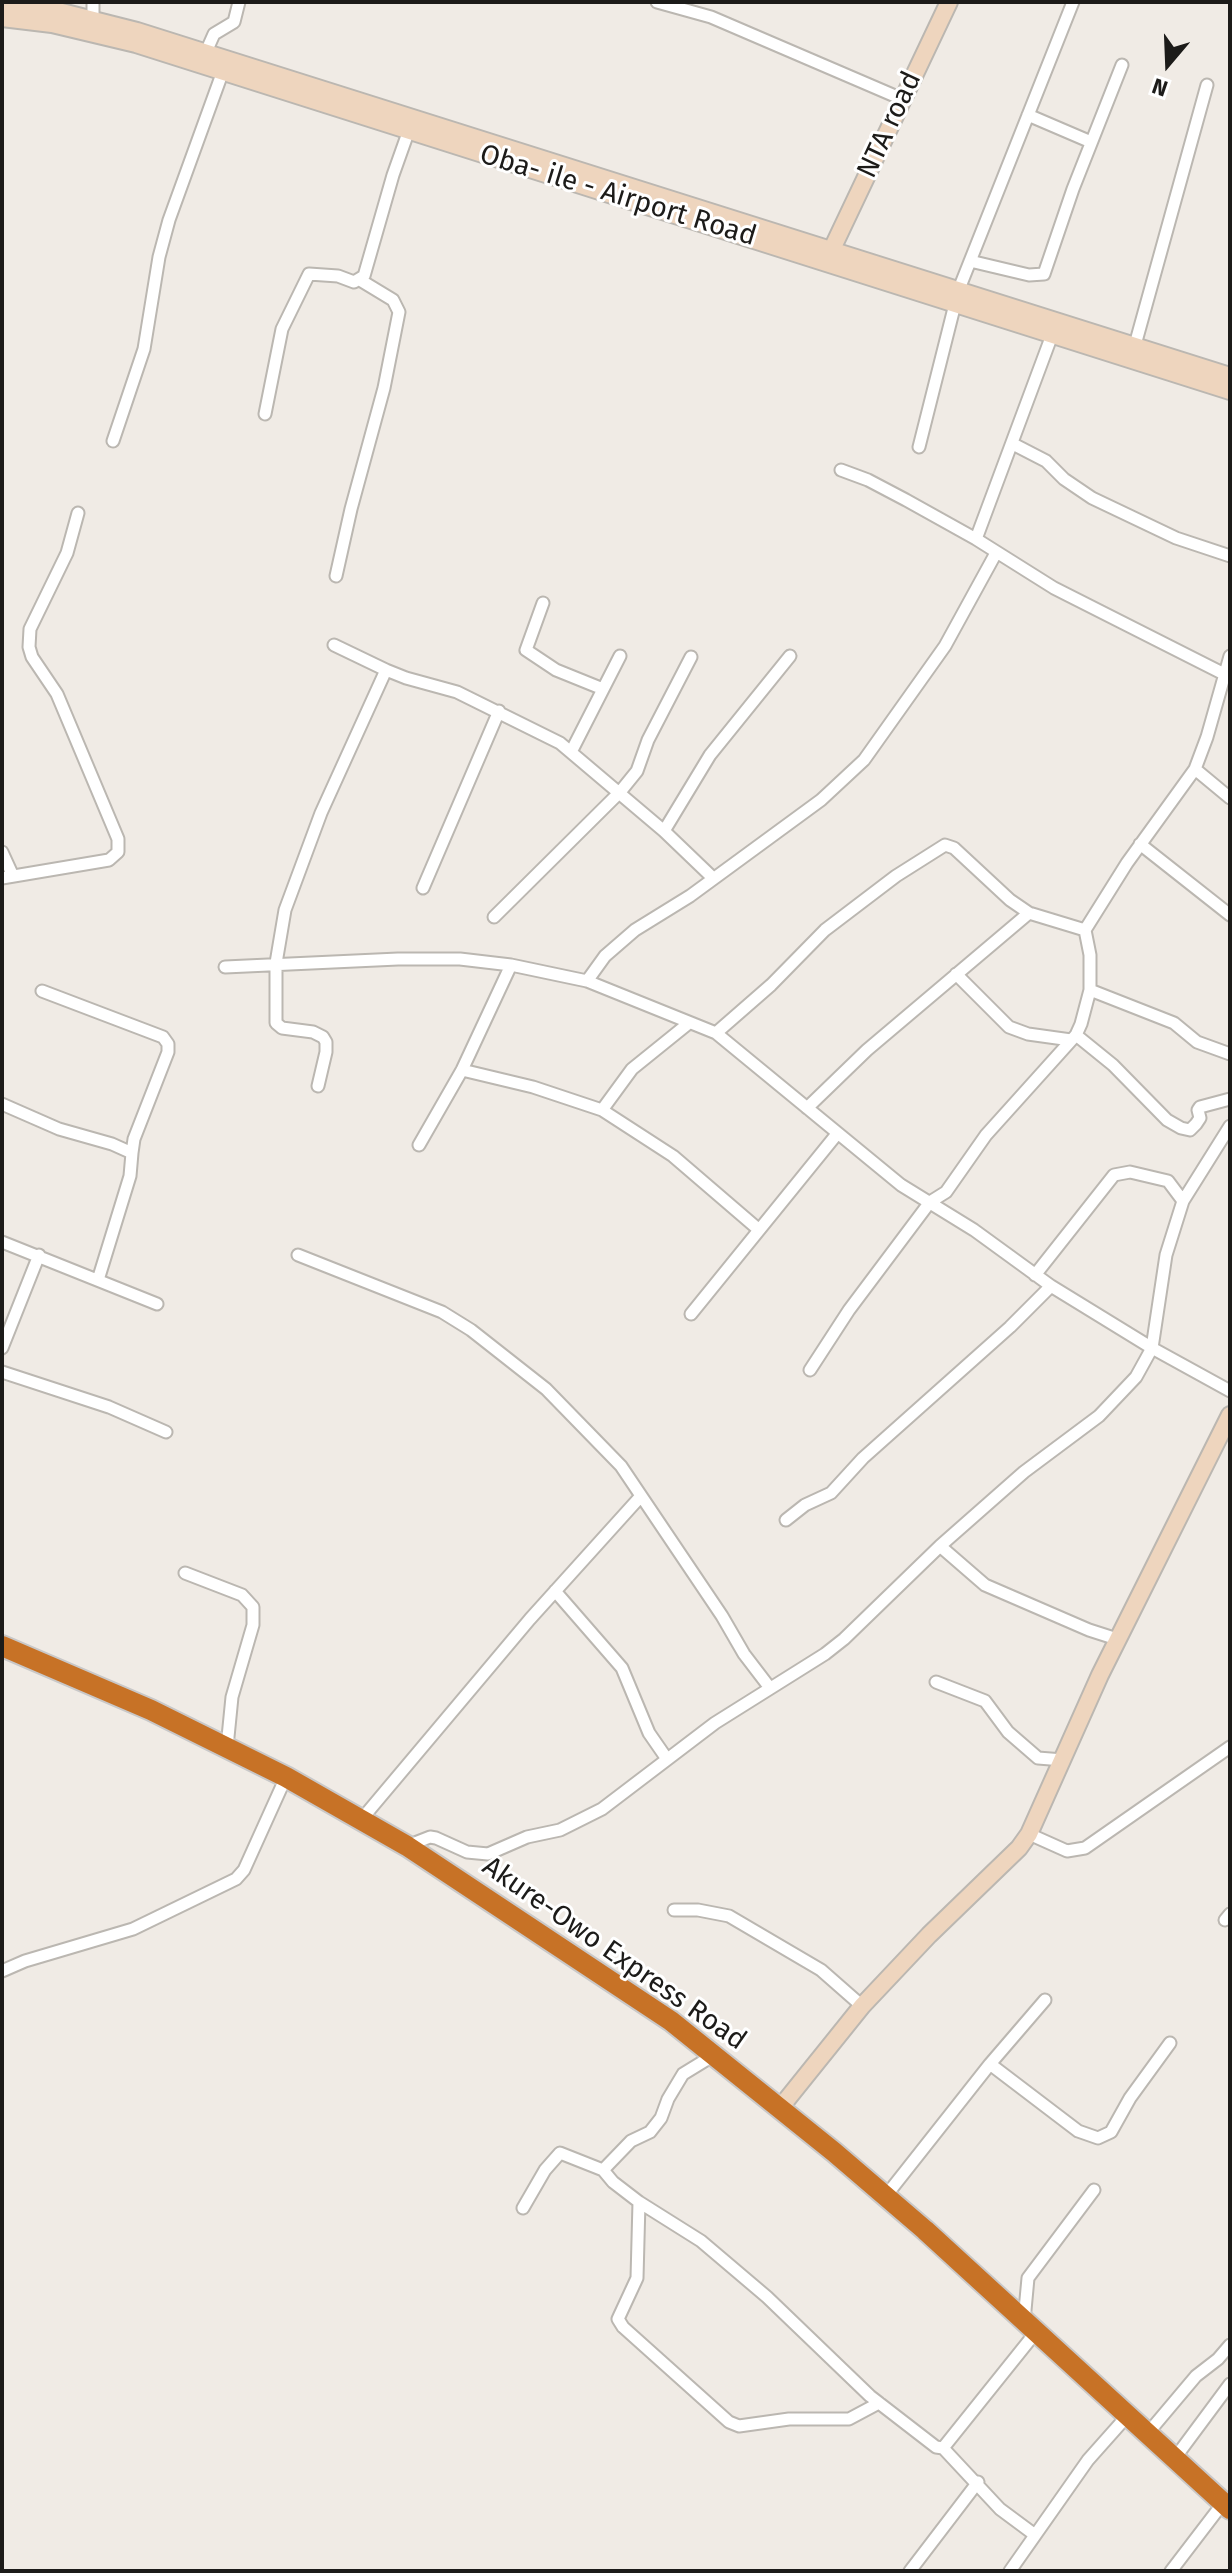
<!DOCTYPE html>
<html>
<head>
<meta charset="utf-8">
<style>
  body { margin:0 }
  #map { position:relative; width:1232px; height:2573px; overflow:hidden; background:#f0ebe5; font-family:"Fira Sans",sans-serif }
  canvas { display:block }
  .frame { position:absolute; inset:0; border:4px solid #1c1b19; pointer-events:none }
  .north { position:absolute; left:1128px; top:24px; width:80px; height:80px; -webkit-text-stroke:6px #fff; paint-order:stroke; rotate:199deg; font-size:22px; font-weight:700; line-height:32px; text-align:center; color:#1c1b19 }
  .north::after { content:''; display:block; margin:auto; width:28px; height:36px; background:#1c1b19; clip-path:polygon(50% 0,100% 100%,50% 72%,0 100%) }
</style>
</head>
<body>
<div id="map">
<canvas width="1232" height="2573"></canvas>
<div class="frame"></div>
<div class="north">N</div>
</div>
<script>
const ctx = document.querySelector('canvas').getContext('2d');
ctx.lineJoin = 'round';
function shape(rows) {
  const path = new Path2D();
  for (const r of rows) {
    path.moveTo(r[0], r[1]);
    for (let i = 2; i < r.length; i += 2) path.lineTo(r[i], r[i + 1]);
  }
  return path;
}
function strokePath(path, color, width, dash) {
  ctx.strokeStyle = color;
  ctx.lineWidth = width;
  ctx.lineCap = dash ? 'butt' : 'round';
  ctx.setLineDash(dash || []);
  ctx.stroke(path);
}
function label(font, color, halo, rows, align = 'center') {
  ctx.font = font + ' "Fira Sans",sans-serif';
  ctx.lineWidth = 6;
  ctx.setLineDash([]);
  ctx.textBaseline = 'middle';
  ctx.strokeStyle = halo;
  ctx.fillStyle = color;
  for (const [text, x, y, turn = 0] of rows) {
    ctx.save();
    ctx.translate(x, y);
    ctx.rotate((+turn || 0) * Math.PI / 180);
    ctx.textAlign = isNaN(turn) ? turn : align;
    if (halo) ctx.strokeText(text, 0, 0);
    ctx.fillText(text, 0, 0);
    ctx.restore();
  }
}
const street = shape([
  [657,2,711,17,902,99],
  [93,18,93,2],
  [206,52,214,34,234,22,239,2],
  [1028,115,1091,142],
  [970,261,1029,275,1044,274,1073,189,1122,65],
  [959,289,1073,2],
  [1135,345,1207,85],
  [265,414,282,329,309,274,338,276,354,282,364,276,393,175,409,130],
  [113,441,144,349,159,257,169,220,223,71],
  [1013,444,1046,461,1064,479,1092,498,1176,538,1230,556],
  [919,447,955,304],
  [841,470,868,480,906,500,976,539,1054,588,1230,677],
  [976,539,1052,335],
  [336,576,351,509,384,388,399,312,393,300,360,280],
  [543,603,526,650,556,670,603,689],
  [334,645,386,670],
  [571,752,620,656],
  [1195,769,1230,798],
  [664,831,710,755,790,656],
  [1140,844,1230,915],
  [2,852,13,876],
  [2,878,109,860,118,852,118,839,57,694,32,657,29,647,30,629,67,553,78,513],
  [423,888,499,711],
  [494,917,620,792,637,771,648,740,691,657],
  [225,967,398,959,460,959,511,965,587,981,716,1033,901,1185,974,1230,1051,1286,1152,1348,1230,1391],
  [956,974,1009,1027,1028,1034,1071,1040],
  [587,981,605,956,635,930,690,896,821,800,864,760,945,646,996,553],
  [1090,990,1174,1023,1197,1042,1230,1054],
  [42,991,163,1037,168,1044,168,1052,134,1139,132,1153],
  [716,1033,771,985,825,930,896,876,945,845,954,848,1010,900,1029,913,1085,930,1127,863,1195,769,1207,737,1230,656],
  [1076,1035,1113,1065,1167,1120,1181,1128,1190,1130,1196,1124,1200,1118,1198,1110,1200,1107,1230,1099],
  [462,1070,533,1087,602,1110,673,1156,758,1229],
  [318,1086,326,1052,326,1042,323,1037,313,1032,282,1028,276,1023,276,963,285,910,321,813,386,670,406,678,457,692,560,743,664,831,713,878],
  [2,1104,59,1129,112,1144,132,1153,130,1176,98,1280],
  [807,1108,867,1050,1029,913],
  [602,1110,632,1069,689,1023],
  [419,1145,462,1070,511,965],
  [2,1242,157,1304],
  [298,1255,442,1312,471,1330,546,1389,621,1466,722,1616,744,1654,770,1688],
  [1035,1275,1114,1175,1130,1172,1168,1181,1183,1201],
  [691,1314,837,1134],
  [2,1348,39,1255],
  [810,1370,849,1310,930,1202,946,1192,986,1135,1076,1035,1081,1024,1090,990,1090,955,1085,930],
  [2,1372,109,1407,166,1432],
  [786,1520,805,1505,831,1493,863,1458,1010,1327,1051,1286],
  [940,1546,985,1585,1089,1630,1117,1639],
  [185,1573,242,1595,253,1607,253,1625,232,1697,227,1747],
  [555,1591,622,1668,649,1733,667,1759],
  [936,1682,985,1701,1008,1732,1038,1758,1063,1760],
  [361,1820,530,1619,641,1496],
  [1029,1834,1067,1851,1085,1848,1230,1747],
  [407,1846,430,1837,436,1838,467,1852,488,1854,527,1837,560,1830,602,1809,715,1723,825,1654,844,1639,940,1546,1024,1472,1099,1416,1136,1377,1152,1348,1166,1255,1183,1201,1230,1126],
  [674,1910,698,1910,729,1916,821,1970,862,2006],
  [1225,1920,1230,1914],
  [2,1971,25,1961,133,1929,236,1879,244,1870,286,1777],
  [990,2064,1078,2131,1098,2138,1111,2132,1130,2098,1170,2043],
  [603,2170,631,2141,650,2132,661,2118,668,2099,683,2074,714,2055],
  [885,2197,990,2064,1045,2000],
  [639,2202,637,2278,618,2319,623,2327,729,2422,739,2426,789,2419,849,2419,879,2403],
  [523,2208,545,2170,560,2153,603,2170,613,2182,639,2202,701,2241,767,2297,870,2396,936,2447,943,2448,1036,2332],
  [1024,2321,1028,2278,1094,2190],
  [1148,2433,1196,2376,1218,2359,1230,2345],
  [943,2448,1000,2509,1035,2535],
  [1175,2458,1230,2384],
  [910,2571,978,2482],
  [1010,2571,1088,2460,1128,2415],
  [1171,2571,1223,2503]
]);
const secondary = shape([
  [2,4,50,9,137,31,1230,376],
  [2,18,52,24,136,44,1230,391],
  [832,249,949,2],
  [780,2108,862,2006,929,1935,1019,1848,1029,1834,1100,1675,1230,1415]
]);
const highway = shape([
  [2,1646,151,1710,286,1777,407,1846,671,2021,834,2152,925,2230,1230,2509]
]);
strokePath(street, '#bbb7b1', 15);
strokePath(secondary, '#bbb7b1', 20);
strokePath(highway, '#c9c8c8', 24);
strokePath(street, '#fff', 11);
strokePath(secondary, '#eed5be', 16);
strokePath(highway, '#c77226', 20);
label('28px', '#1c1b19', '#fff', [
  ["NTA road",890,125,-65],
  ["Oba- ile - Airport Road",618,196,17],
  ["Akure-Owo Express Road",614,1954,35]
]);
</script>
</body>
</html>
